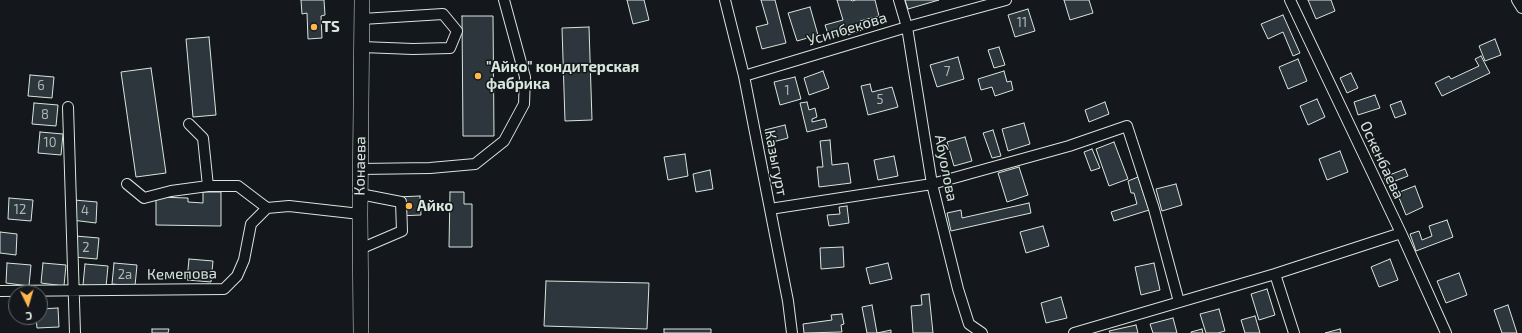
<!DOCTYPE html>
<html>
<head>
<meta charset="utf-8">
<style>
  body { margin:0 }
  #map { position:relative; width:1522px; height:333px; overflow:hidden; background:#14181c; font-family:"Exo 2",sans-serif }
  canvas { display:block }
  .north { position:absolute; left:8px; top:285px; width:40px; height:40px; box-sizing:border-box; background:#14181c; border:1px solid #626a69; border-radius:50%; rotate:175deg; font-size:11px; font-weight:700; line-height:16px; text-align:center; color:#d8e6dc }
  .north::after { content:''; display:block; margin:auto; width:14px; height:18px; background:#ffb74d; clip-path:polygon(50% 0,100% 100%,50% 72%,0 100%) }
</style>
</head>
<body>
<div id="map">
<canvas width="1522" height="333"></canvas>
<div class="north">С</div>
</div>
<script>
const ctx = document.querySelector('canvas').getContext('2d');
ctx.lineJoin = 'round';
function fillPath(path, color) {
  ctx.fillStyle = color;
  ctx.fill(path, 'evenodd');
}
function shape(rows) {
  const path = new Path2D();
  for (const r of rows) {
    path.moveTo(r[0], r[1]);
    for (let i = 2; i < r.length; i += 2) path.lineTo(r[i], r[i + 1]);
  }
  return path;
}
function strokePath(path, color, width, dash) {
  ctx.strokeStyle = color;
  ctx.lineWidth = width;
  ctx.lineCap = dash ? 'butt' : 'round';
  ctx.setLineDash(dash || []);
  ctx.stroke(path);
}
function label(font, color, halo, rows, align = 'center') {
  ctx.font = font + ' "Exo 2",sans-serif';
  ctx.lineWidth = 3;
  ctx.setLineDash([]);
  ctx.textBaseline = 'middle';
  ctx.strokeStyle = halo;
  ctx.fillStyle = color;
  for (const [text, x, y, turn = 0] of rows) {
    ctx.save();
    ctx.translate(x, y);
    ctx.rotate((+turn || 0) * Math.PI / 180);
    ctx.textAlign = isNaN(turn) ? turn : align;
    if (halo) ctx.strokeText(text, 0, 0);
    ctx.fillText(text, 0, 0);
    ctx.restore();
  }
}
const building = shape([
  [301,0,324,0,325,15,321,16,322,38,308,39,307,13,302,14,301,0],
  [627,0,644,0,649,20,633,24,627,0],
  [761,0,775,0,786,43,762,49,756,27,768,24,761,0],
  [837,0,851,0,852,1,856,0,875,0,879,16,860,21,862,30,848,35,846,31,829,37,825,25,843,20,837,0],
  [905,0,939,0,908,9,905,0],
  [1064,0,1089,0,1093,13,1070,20,1064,0],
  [1308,0,1331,0,1335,11,1316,19,1308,0],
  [810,7,818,35,797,41,788,13,810,7],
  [1028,9,1035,31,1015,37,1008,15,1028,9],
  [1283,15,1300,53,1293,56,1283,32,1268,39,1261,24,1283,15],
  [462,16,493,16,494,136,463,136,462,16],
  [589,27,592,120,565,121,562,28,589,27],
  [209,37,216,115,193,117,186,39,209,37],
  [1495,39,1501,55,1485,61,1479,46,1495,39],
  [999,47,1005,65,994,68,988,50,999,47],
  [1481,56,1490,73,1442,96,1435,83,1449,76,1451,79,1479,66,1475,59,1481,56],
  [958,57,964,79,937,87,930,65,958,57],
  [1298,59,1307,81,1288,89,1279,67,1298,59],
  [151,68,166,173,136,177,121,72,151,68],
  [823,71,829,88,809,95,804,78,823,71],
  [1004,71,1007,82,1011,81,1013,90,995,96,992,87,981,90,978,79,1004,71],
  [1351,73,1358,88,1347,93,1340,78,1351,73],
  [30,75,54,77,52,98,28,96,30,75],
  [795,77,801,99,780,105,774,82,795,77],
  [870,84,872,92,892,87,898,107,868,115,861,86,870,84],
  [1375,95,1380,108,1358,115,1354,102,1375,95],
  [1317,99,1325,117,1308,125,1300,106,1317,99],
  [1401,101,1406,114,1395,118,1390,105,1401,101],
  [807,102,809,110,815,108,817,117,812,119,812,122,825,119,827,127,807,132,800,103,807,102],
  [1105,102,1109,114,1089,122,1085,110,1105,102],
  [34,103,58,105,56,126,32,124,34,103],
  [1024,123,1030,144,1008,151,1002,129,1024,123],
  [785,125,788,138,769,143,765,130,785,125],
  [993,130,1001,156,992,158,983,133,993,130],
  [40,132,63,134,61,155,38,153,40,132],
  [965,137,972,161,954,166,947,142,965,137],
  [830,140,832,165,848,163,851,183,819,187,817,167,823,167,820,141,830,140],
  [1114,142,1128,179,1109,186,1096,149,1114,142],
  [1092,149,1100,168,1091,171,1084,152,1092,149],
  [1340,151,1348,172,1327,180,1319,159,1340,151],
  [685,154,688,176,668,180,664,157,685,154],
  [894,156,898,176,878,180,874,160,894,156],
  [1019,167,1028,195,1007,202,998,173,1019,167],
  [1405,169,1408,176,1387,184,1384,177,1405,169],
  [710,170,713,189,696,192,693,174,710,170],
  [1138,177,1149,210,1114,221,1111,212,1137,204,1134,193,1131,193,1128,181,1138,177],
  [1176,184,1182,205,1162,211,1156,189,1176,184],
  [1415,186,1423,207,1406,215,1397,193,1415,186],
  [203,192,221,192,221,226,156,225,156,197,188,198,188,202,203,203,203,192],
  [450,192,464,192,464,204,472,204,472,247,449,247,450,192],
  [420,196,421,215,398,216,397,197,420,196],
  [9,198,33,200,31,221,8,219,9,198],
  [74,200,97,202,96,223,72,220,74,200],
  [1029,203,1031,213,951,231,947,213,961,210,962,218,1029,203],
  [847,206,849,223,829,226,827,215,840,214,839,207,847,206],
  [1447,220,1453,237,1416,251,1410,234,1419,231,1422,240,1432,236,1429,226,1447,220],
  [1043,226,1049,246,1026,253,1020,232,1043,226],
  [0,232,17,234,16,255,0,253,0,232],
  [75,236,99,238,97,259,74,257,75,236],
  [843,247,844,267,821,269,820,248,843,247],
  [189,259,213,261,211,282,187,280,189,259],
  [1390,259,1398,280,1379,287,1371,267,1390,259],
  [7,263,31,265,29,286,6,283,7,263],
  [43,263,66,265,64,286,41,283,43,263],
  [114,263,137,265,135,286,112,284,114,263],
  [888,263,892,279,870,284,866,268,888,263],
  [1154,263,1160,290,1141,295,1135,267,1154,263],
  [85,264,108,266,106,287,83,285,85,264],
  [1459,273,1467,295,1446,303,1437,281,1459,273],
  [546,281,649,283,647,329,544,326,546,281],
  [1267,289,1275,315,1259,320,1251,294,1267,289],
  [929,294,933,333,913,333,911,306,922,305,921,295,929,294],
  [1061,297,1067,318,1046,323,1041,303,1061,297],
  [872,305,877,333,891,330,891,333,867,333,862,307,872,305],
  [1508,305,1517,333,1502,333,1494,310,1508,305],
  [58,308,59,327,37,328,36,317,40,317,40,309,58,308],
  [1219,309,1225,331,1218,333,1206,333,1200,314,1219,309],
  [842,314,844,324,841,325,842,332,804,333,803,324,832,320,831,315,842,314],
  [1255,316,1260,333,1245,333,1241,320,1255,316],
  [1173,318,1177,333,1153,333,1150,324,1173,318],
  [1136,325,1138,333,1110,333,1109,331,1136,325],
  [152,329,169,329,168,333,152,333,152,329],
  [664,329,711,329,711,333,664,333,664,329],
  [1202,329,1203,333,1191,333,1191,332,1202,329],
  [1340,329,1341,333,1325,333,1340,329]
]);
fillPath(building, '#2c363c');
strokePath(building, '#d8e6dc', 1);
const minor = shape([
  [725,0,744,76,788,301,792,333],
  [899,0,907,27,932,184,958,289,969,324,982,333],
  [1290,0,1401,233,1446,333],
  [1517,0,1522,8],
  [362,47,413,49,450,48,457,31,443,14,362,19],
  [744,76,907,27,1006,0],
  [68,107,75,333],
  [189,124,203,138,208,186,238,186,267,208],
  [360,169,430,168,475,164,504,141,524,104,525,77,504,0],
  [127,184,144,198,171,191,208,186],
  [360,194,401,202,402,231,360,249],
  [770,209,932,184,1069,146,1127,126,1154,209,1179,302],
  [1275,274,1294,333],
  [0,291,224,289,237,276,244,260,251,224,267,208,289,206,360,214],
  [1074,333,1275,274,1401,233]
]);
const secondary = shape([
  [361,333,360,214,362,0]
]);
strokePath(minor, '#d8e6dc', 12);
strokePath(secondary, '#d8e6dc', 16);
strokePath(minor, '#14181c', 10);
strokePath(secondary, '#14181c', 15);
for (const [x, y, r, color] of [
  [314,27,4,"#ffb74d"],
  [478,76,4,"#ffb74d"],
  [409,206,4,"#ffb74d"]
]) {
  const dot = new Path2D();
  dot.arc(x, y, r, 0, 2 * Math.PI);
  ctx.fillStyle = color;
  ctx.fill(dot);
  strokePath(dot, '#14181c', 1.5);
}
label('13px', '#adbab4', null, [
  ["11",1022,23],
  ["7",947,72],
  ["6",41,86],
  ["1",787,91],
  ["5",880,100],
  ["8",45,115],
  ["10",50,143],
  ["12",20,210],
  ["4",85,211],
  ["2",86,248],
  ["2а",125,275]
]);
label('bold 15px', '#d8e6dc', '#14181c', [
  ["TS",322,27],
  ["\"Айко\" кондитерская",486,67],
  ["фабрика",486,84],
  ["Айко",417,206]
], 'left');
label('15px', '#d8e6dc', '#14181c', [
  ["Усипбекова",847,29,-17],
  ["Оскенбаева",1382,160,65],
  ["Казыгурт",776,163,79],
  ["Конаева",360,166,-89],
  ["Абуолова",946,168,79],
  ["Кемепова",182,274,-1]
]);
</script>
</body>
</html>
